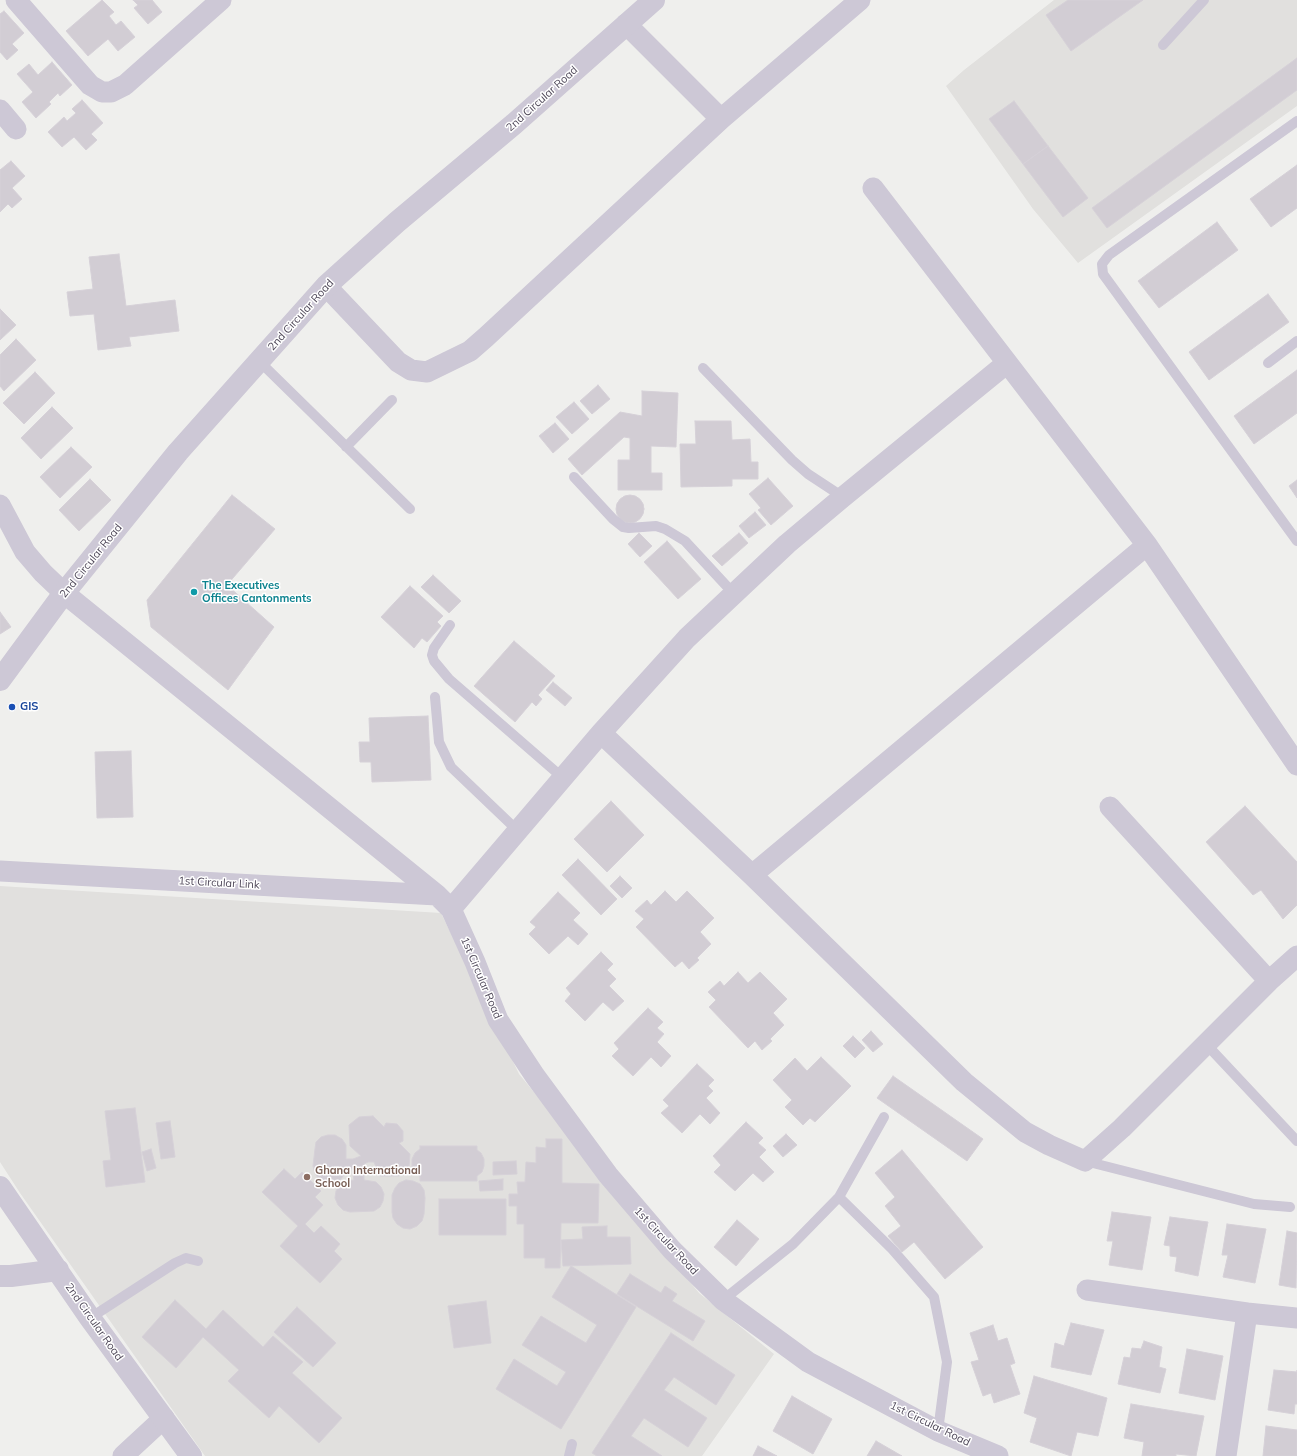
<!DOCTYPE html>
<html>
<head>
<meta charset="utf-8">
<style>
  body { margin:0 }
  canvas { display:block; background:#efefed }
</style>
</head>
<body>
<canvas width="1297" height="1456"></canvas>
<script>
const ctx = document.querySelector('canvas').getContext('2d');
ctx.lineJoin = 'round';
function fillPath(path, color) {
  ctx.fillStyle = color;
  ctx.fill(path, 'evenodd');
}
function shape(rows) {
  const path = new Path2D();
  for (const r of rows) {
    if (r.length === 3) {
      path.moveTo(r[0] + r[2], r[1]);
      path.arc(r[0], r[1], r[2], 0, 2 * Math.PI);
      continue;
    }
    path.moveTo(r[0], r[1]);
    for (let i = 2; i < r.length; i += 2) path.lineTo(r[i], r[i + 1]);
  }
  return path;
}
function strokePath(path, color, width, dash) {
  ctx.strokeStyle = color;
  ctx.lineWidth = width;
  ctx.lineCap = dash ? 'butt' : 'round';
  ctx.setLineDash(dash || []);
  ctx.stroke(path);
}
function label(font, color, halo, rows, align = 'center') {
  ctx.font = font + ' Mulish,sans-serif';
  ctx.lineWidth = 3;
  ctx.setLineDash([]);
  ctx.textBaseline = 'middle';
  ctx.strokeStyle = halo;
  ctx.fillStyle = color;
  for (const [text, x, y, turn = 0] of rows) {
    ctx.save();
    ctx.translate(x, y);
    ctx.rotate((+turn || 0) * Math.PI / 180);
    ctx.textAlign = isNaN(turn) ? turn : align;
    if (halo) ctx.strokeText(text, 0, 0);
    ctx.fillText(text, 0, 0);
    ctx.restore();
  }
}
fillPath(shape([
  [1054,0,1297,0,1297,106,1078,263,1033,209,946,86,964,70],
  [0,886,441,913,519,1074,699,1293,774,1354,702,1456,205,1456,20,1193,0,1162]
]), '#e1e0de');
const building = shape([
  [102,0,114,12,109,16,116,25,121,21,135,37,118,51,108,39,88,56,66,31,102,0],
  [133,0,152,0,162,12,148,24,134,8,138,5,133,0],
  [1068,0,1143,0,1071,51,1046,15,1068,0],
  [4,11,24,33,12,44,18,50,7,60,0,52,0,14,4,11],
  [1297,58,1297,90,1107,228,1092,208,1297,58],
  [52,62,72,85,60,96,58,93,49,102,51,104,36,118,22,102,33,92,17,74,29,64,38,75,52,62],
  [82,100,103,123,91,134,97,140,86,150,74,137,62,147,48,132,64,117,67,121,76,113,72,109,82,100],
  [1014,101,1048,146,1023,164,989,119,1014,101],
  [1048,146,1088,198,1063,217,1023,164,1048,146],
  [11,161,25,176,12,188,22,199,12,208,8,204,0,212,0,170,11,161],
  [1297,165,1297,208,1271,227,1250,199,1297,165],
  [1217,222,1238,250,1159,308,1138,281,1217,222],
  [119,254,126,306,175,300,179,331,129,337,131,346,98,350,94,314,70,316,67,292,93,289,89,257,119,254],
  [1268,294,1289,322,1209,380,1189,352,1268,294],
  [0,309,16,325,0,340,0,309],
  [16,339,36,360,4,391,0,386,0,355,16,339],
  [1297,370,1297,413,1254,444,1234,416,1297,370],
  [35,372,55,393,24,424,3,403,35,372],
  [598,385,610,399,592,414,580,401,598,385],
  [642,391,678,393,676,447,651,446,651,473,662,473,662,490,618,490,618,460,630,460,630,438,624,437,582,475,568,459,620,412,642,416,642,391],
  [574,402,589,419,572,434,556,417,574,402],
  [52,407,73,428,41,459,21,438,52,407],
  [695,421,731,421,732,440,750,439,751,462,758,462,758,479,732,479,732,486,681,487,680,444,696,444,695,421],
  [555,423,569,439,553,453,539,436,555,423],
  [71,447,92,467,60,498,40,477,71,447],
  [768,478,793,506,771,525,758,510,761,508,749,494,768,478],
  [90,479,111,500,79,531,59,510,90,479],
  [1297,480,1297,498,1289,486,1297,480],
  [232,495,275,529,227,585,274,627,228,690,151,627,147,600,232,495],
  [630,509,14],
  [755,512,766,525,749,538,739,526,755,512],
  [639,533,652,546,640,557,628,544,639,533],
  [739,533,748,543,722,566,712,556,739,533],
  [667,541,701,579,678,599,644,562,667,541],
  [433,575,461,601,449,613,421,587,433,575],
  [410,586,443,616,437,622,441,626,427,642,422,638,414,648,381,617,410,586],
  [0,612,11,627,0,634,0,612],
  [514,641,555,676,538,695,542,699,536,706,532,702,515,722,474,686,514,641],
  [553,682,572,698,565,706,546,690,553,682],
  [428,716,431,780,372,782,371,762,360,762,359,742,370,742,369,718,428,716],
  [131,751,133,817,97,818,95,752,131,751],
  [611,801,644,835,607,872,574,839,611,801],
  [1245,806,1297,862,1297,905,1283,919,1261,890,1253,895,1206,842,1245,806],
  [578,859,617,899,601,915,562,875,578,859],
  [620,876,632,888,622,898,610,886,620,876],
  [665,891,676,902,687,891,714,918,700,932,711,944,697,958,699,960,689,969,682,961,675,967,636,927,644,919,635,911,647,900,651,905,665,891],
  [558,892,580,913,573,920,588,934,578,945,568,936,549,954,529,934,536,927,530,922,558,892],
  [601,952,613,964,607,970,616,979,609,986,624,1001,613,1011,603,1002,585,1021,565,1001,571,994,566,988,601,952],
  [738,972,748,983,760,972,787,999,773,1013,784,1025,770,1039,772,1041,762,1050,755,1041,748,1048,709,1007,716,1000,708,992,720,981,724,986,738,972],
  [648,1008,663,1022,657,1028,664,1034,657,1042,671,1056,661,1067,651,1057,633,1076,612,1056,619,1049,614,1043,648,1008],
  [871,1031,883,1044,873,1052,862,1040,871,1031],
  [853,1036,865,1048,855,1058,843,1046,853,1036],
  [821,1057,851,1086,815,1122,810,1118,803,1125,785,1107,792,1100,773,1080,795,1058,807,1071,821,1057],
  [697,1064,714,1080,708,1086,713,1091,706,1098,720,1113,710,1124,700,1114,682,1133,661,1113,669,1106,663,1100,697,1064],
  [893,1076,983,1139,967,1161,877,1098,893,1076],
  [135,1108,145,1182,106,1187,103,1161,111,1160,105,1111,135,1108],
  [373,1116,384,1127,386,1123,397,1124,403,1131,403,1141,399,1143,410,1154,409,1167,399,1176,380,1176,374,1162,368,1162,364,1164,364,1180,376,1182,381,1187,384,1194,383,1201,380,1207,374,1211,350,1212,343,1210,338,1205,335,1198,336,1191,339,1185,345,1181,354,1180,352,1168,346,1168,344,1175,339,1181,332,1183,325,1183,319,1179,315,1173,313,1166,315,1149,316,1142,321,1137,328,1135,335,1135,342,1139,346,1145,346,1159,353,1159,361,1156,350,1146,349,1125,359,1117,373,1116],
  [170,1121,175,1157,161,1159,156,1123,170,1121],
  [746,1122,763,1138,758,1143,766,1150,759,1157,774,1172,763,1182,753,1173,735,1191,714,1172,721,1165,713,1156,746,1122],
  [786,1134,797,1145,783,1157,773,1146,786,1134],
  [546,1139,562,1139,562,1183,599,1184,598,1223,561,1223,560,1268,545,1268,545,1258,524,1258,524,1224,517,1224,517,1206,509,1206,509,1194,518,1194,517,1182,525,1182,526,1162,536,1163,536,1147,546,1148,546,1139],
  [420,1146,477,1146,477,1150,481,1153,484,1159,484,1166,482,1172,477,1176,477,1181,420,1181,420,1176,415,1173,412,1166,412,1159,415,1153,420,1149,420,1146],
  [151,1149,156,1168,147,1171,142,1152,151,1149],
  [902,1150,983,1247,945,1279,914,1242,902,1252,888,1236,901,1226,885,1206,895,1197,875,1173,902,1150],
  [516,1161,517,1174,493,1175,493,1162,516,1161],
  [284,1169,295,1179,302,1172,321,1191,315,1197,323,1205,305,1224,314,1233,321,1226,340,1244,334,1251,342,1259,320,1283,280,1246,298,1226,262,1192,284,1169],
  [503,1179,503,1190,480,1191,479,1181,503,1179],
  [406,1180,413,1181,420,1184,424,1190,425,1198,424,1214,422,1221,417,1226,410,1229,403,1228,397,1224,393,1218,392,1212,392,1195,395,1188,399,1183,406,1180],
  [439,1199,506,1199,506,1235,439,1235,439,1199],
  [1112,1212,1151,1217,1142,1270,1109,1265,1113,1241,1107,1241,1112,1212],
  [1170,1217,1208,1222,1198,1276,1175,1271,1177,1257,1170,1256,1170,1246,1164,1245,1170,1217],
  [737,1220,759,1239,736,1266,714,1247,737,1220],
  [1227,1224,1266,1229,1255,1283,1223,1277,1228,1255,1222,1255,1227,1224],
  [607,1226,607,1237,630,1237,631,1264,563,1266,561,1240,583,1239,582,1227,607,1226],
  [1287,1231,1297,1233,1296,1288,1279,1285,1287,1231],
  [571,1266,636,1307,561,1429,496,1389,514,1359,557,1386,566,1372,522,1345,541,1316,586,1343,597,1325,552,1297,571,1266],
  [630,1274,661,1293,665,1286,677,1294,672,1301,705,1321,693,1341,617,1294,630,1274],
  [175,1300,206,1329,223,1310,263,1347,273,1336,303,1362,292,1373,342,1418,319,1443,279,1406,269,1418,228,1381,239,1370,203,1337,176,1368,142,1337,175,1300],
  [486,1301,491,1343,454,1348,448,1306,486,1301],
  [297,1307,336,1343,313,1367,274,1332,297,1307],
  [1071,1323,1104,1330,1091,1375,1051,1367,1055,1343,1064,1346,1071,1323],
  [993,1325,998,1341,1007,1338,1015,1363,1010,1365,1020,1394,994,1403,991,1393,983,1396,971,1362,979,1360,970,1333,993,1325],
  [671,1333,735,1375,716,1405,674,1377,664,1390,707,1418,688,1447,644,1418,631,1436,662,1456,597,1456,592,1453,671,1333],
  [1144,1341,1162,1347,1159,1367,1166,1369,1160,1393,1118,1384,1124,1357,1130,1358,1132,1348,1141,1349,1144,1341],
  [1187,1349,1223,1356,1215,1400,1179,1393,1187,1349],
  [1274,1370,1297,1372,1297,1370,1297,1404,1295,1404,1294,1414,1268,1410,1274,1370],
  [1034,1376,1107,1398,1098,1436,1077,1432,1071,1456,1030,1442,1037,1418,1024,1413,1034,1376],
  [792,1396,832,1419,813,1454,773,1431,792,1396],
  [1131,1404,1204,1416,1196,1456,1176,1454,1176,1456,1142,1456,1144,1442,1124,1438,1131,1404],
  [1266,1426,1297,1430,1297,1456,1263,1456,1266,1426],
  [876,1441,902,1456,867,1456,876,1441],
  [758,1446,777,1456,753,1456,758,1446]
]);
fillPath(building, '#d2cdd4');
strokePath(building, '#d6d1d8', 1);
strokePath(shape([
  [1163,45,1204,0],
  [1297,121,1109,255,1102,264,1103,274,1297,541],
  [259,361,410,509],
  [1268,363,1297,341],
  [703,368,792,460,808,474,843,497],
  [346,447,392,400],
  [574,477,613,519,623,527,629,528,656,526,665,529,685,541,734,594],
  [450,625,434,648,432,655,434,661,449,679,563,778],
  [435,697,439,742,451,767,518,831],
  [1206,1044,1297,1141],
  [1085,1161,1254,1204,1290,1207],
  [839,1197,892,1249,934,1297,947,1362,938,1431],
  [723,1300,793,1244,839,1197,884,1117],
  [90,1318,175,1263,186,1258,198,1261],
  [569,1456,572,1444]
]), '#cdc8d6', 10);
strokePath(shape([
  [16,0,90,85,102,92,111,92,125,85,221,0],
  [626,24,721,119],
  [0,110,16,129],
  [873,188,1147,545,1297,765],
  [326,286,398,362,411,370,427,372,470,351,486,337,721,119,860,0],
  [0,505,25,552,43,573,64,593,437,895,451,909,475,962,498,1020,535,1076,608,1175,672,1250,723,1300,808,1362,938,1431,998,1456],
  [601,733,752,875,964,1082,1025,1132,1049,1145,1085,1161,1122,1128,1269,981,1297,956],
  [1110,807,1269,981],
  [0,871,437,895],
  [752,875,1147,545],
  [451,909,601,733,687,638,787,544,843,497,1007,363],
  [1087,1290,1247,1313,1297,1318],
  [123,1456,164,1418],
  [1226,1456,1247,1313]
]), '#cdc8d6', 21);
strokePath(shape([
  [0,680,64,593,178,452,326,286,397,222,514,124,654,0],
  [0,1187,90,1318,191,1456],
  [0,1276,11,1276,58,1270]
]), '#cdc8d6', 22);
for (const [x, y, r, color] of [
  [194,592,4,"#0f9aa8"],
  [12,707,4,"#1a4fb4"],
  [307,1177,4,"#8d6e63"]
]) {
  const dot = new Path2D();
  dot.arc(x, y, r, 0, 2 * Math.PI);
  ctx.fillStyle = color;
  ctx.fill(dot);
  strokePath(dot, '#fff', 1.5);
}
label('11px', '#4e4758', '#fff', [
  ["2nd Circular Road",542,99,-42],
  ["2nd Circular Road",301,315,-48],
  ["2nd Circular Road",91,561,-51],
  ["1st Circular Link",219,883,3],
  ["1st Circular Road",481,978,67],
  ["1st Circular Road",666,1241,47],
  ["2nd Circular Road",94,1322,55],
  ["1st Circular Road",930,1424,26]
]);
label('bold 11px', '#0d838f', '#fff', [
  ["The Executives",202,586],
  ["Offices Cantonments",202,599]
], 'left');
label('bold 11px', '#164399', '#fff', [
  ["GIS",20,707]
], 'left');
label('bold 11px', '#785e54', '#fff', [
  ["Ghana International",315,1171],
  ["School",315,1184]
], 'left');
</script>
</body>
</html>
